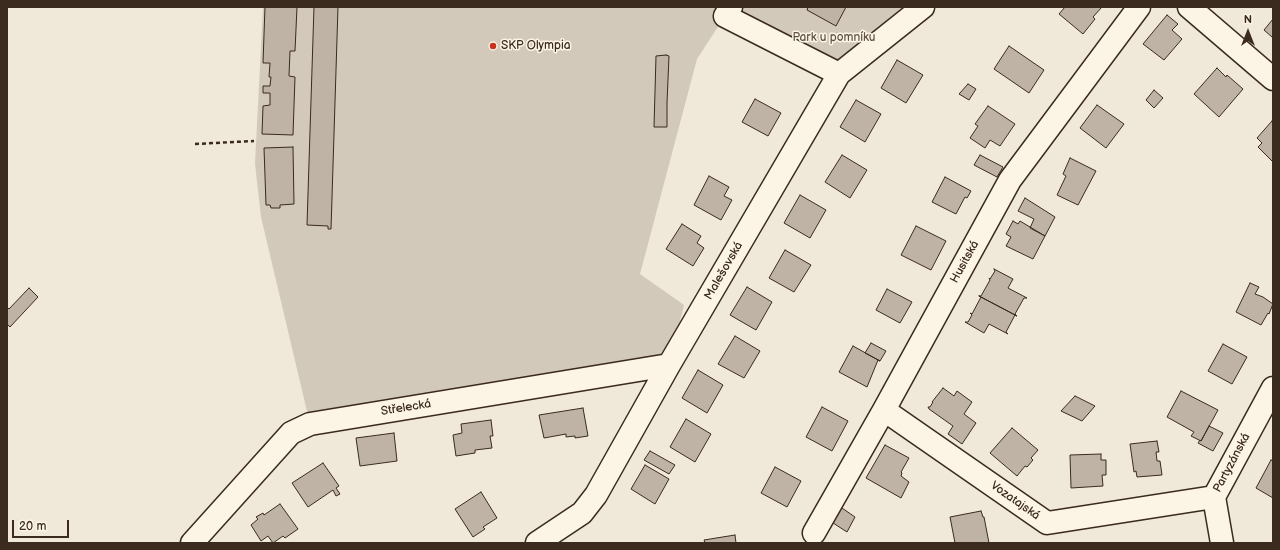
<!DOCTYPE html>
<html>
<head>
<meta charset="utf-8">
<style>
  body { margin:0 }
  #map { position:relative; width:1280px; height:550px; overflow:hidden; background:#f0e9d9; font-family:"Balsamiq Sans",sans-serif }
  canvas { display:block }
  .frame { position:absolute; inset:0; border:8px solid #3b2a1e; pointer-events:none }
  .north { position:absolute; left:1228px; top:12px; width:40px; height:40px; -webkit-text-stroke:3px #fcf5e5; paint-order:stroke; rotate:0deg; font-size:11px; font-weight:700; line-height:16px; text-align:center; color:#3b2a1e }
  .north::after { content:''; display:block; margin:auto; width:14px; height:18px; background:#3b2a1e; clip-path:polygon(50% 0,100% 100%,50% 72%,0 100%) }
  .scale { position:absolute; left:12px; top:520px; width:57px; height:18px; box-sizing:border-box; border:2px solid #3b2a1e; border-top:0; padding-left:5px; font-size:12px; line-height:14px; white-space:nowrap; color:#3b2a1e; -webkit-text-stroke:3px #fcf5e5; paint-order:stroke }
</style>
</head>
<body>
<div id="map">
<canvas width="1280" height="550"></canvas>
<div class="frame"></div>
<div class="north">N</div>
<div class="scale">20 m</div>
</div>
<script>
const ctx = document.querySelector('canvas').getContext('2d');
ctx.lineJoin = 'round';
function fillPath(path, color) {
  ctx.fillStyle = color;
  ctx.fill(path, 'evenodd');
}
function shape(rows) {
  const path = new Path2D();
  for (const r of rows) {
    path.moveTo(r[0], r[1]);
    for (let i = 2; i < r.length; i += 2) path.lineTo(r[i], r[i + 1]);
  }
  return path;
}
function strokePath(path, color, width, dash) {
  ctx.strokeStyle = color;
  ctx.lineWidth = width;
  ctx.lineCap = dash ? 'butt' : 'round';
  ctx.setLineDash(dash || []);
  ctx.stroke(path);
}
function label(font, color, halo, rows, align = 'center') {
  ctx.font = font + ' "Balsamiq Sans",sans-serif';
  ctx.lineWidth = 3;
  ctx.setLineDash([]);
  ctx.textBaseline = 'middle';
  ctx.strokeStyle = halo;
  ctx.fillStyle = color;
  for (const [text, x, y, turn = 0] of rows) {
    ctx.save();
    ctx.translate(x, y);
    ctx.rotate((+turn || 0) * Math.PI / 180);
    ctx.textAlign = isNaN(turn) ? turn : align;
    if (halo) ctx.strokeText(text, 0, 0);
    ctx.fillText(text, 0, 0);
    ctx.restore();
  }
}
fillPath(shape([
  [263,7,923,7,839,74,725,16,697,59,640,274,684,305,669,365,310,424,261,217,255,164]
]), '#d2c9ba');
const building = shape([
  [265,7,297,7,295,51,290,51,289,76,295,77,293,135,262,134,263,106,270,105,270,93,263,93,263,86,270,86,271,77,269,77,270,63,263,63,265,7],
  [314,7,338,7,331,229,328,229,328,226,307,225,314,7],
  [808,7,846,7,836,26,807,10,808,7],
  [1065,7,1102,7,1093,17,1095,19,1083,34,1059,14,1065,7],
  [1167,15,1178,24,1172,30,1182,39,1164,60,1143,44,1167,15],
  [1273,19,1273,36,1272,37,1264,30,1273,19],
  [1009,46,1044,70,1029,93,994,69,1009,46],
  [666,55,669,56,667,103,667,127,654,127,656,56,666,55],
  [897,60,923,75,906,103,881,88,897,60],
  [1217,68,1226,77,1227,75,1243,89,1219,117,1194,94,1217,68],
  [968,84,976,89,969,100,959,94,968,84],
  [1154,90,1163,98,1154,108,1146,100,1154,90],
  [755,99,781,113,768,136,742,122,755,99],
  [856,100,881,114,865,142,840,127,856,100],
  [1097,105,1124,124,1106,148,1080,128,1097,105],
  [988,106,1015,124,1000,146,990,140,985,148,970,138,978,126,975,124,988,106],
  [1272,121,1273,122,1273,162,1258,147,1262,143,1257,138,1272,121],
  [293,147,294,204,280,205,280,208,271,208,270,205,266,205,264,148,293,147],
  [842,155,867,170,850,198,825,182,842,155],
  [980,155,1003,167,997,177,974,165,980,155],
  [1070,158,1096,171,1078,205,1057,195,1066,176,1063,174,1070,158],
  [709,176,729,187,724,196,732,200,721,220,694,205,709,176],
  [945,177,971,191,967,198,965,197,956,214,932,202,945,177],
  [800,195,826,210,810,238,784,223,800,195],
  [1025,198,1055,217,1045,236,1030,228,1034,219,1018,211,1025,198],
  [1013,221,1018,224,1020,221,1045,236,1033,259,1006,246,1011,237,1006,234,1013,221],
  [682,224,701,236,697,243,704,248,693,266,666,249,682,224],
  [916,226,946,241,931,270,901,255,916,226],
  [785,250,811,265,794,292,769,278,785,250],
  [994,269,1013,279,1008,288,1027,298,1024,298,1015,314,1017,316,979,296,981,296,990,280,989,278,990,279,995,271,994,269],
  [1250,283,1259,287,1255,294,1263,297,1273,304,1269,314,1268,313,1261,325,1236,312,1250,283],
  [747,287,772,302,756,330,730,315,747,287],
  [29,288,38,297,10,327,7,324,7,307,9,309,29,288],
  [887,289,912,302,900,323,876,310,887,289],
  [979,296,1017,316,1015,315,1006,332,1008,334,989,324,984,333,965,322,968,322,972,315,970,313,972,314,981,297,979,296],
  [735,336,760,351,744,378,718,364,735,336],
  [871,343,886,351,880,361,865,353,871,343],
  [1223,344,1247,357,1232,384,1208,371,1223,344],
  [853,346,880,361,878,360,867,387,839,372,853,346],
  [698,370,723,385,707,413,682,398,698,370],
  [943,388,954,396,957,391,972,402,964,414,976,423,962,444,948,434,953,426,929,409,928,407,930,407,933,402,932,402,943,388],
  [1181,391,1218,410,1201,441,1191,436,1194,432,1167,417,1181,391],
  [1075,396,1095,406,1082,421,1061,411,1075,396],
  [822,407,848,421,832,451,806,437,822,407],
  [583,408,588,436,575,438,575,436,566,437,566,434,544,438,539,415,583,408],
  [686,419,711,434,695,462,670,447,686,419],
  [491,420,493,436,490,436,492,448,475,450,475,453,456,456,453,435,462,433,461,424,491,420],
  [1209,426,1223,433,1213,451,1198,443,1200,440,1201,441,1209,426],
  [1012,428,1038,450,1031,458,1033,460,1027,467,1025,466,1017,476,990,453,1012,428],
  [394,433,397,461,360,466,356,438,394,433],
  [1157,441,1159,452,1156,452,1157,461,1160,461,1162,475,1137,477,1136,471,1134,472,1130,444,1157,441],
  [885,445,909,458,901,472,902,473,901,476,909,482,901,498,866,478,885,445],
  [650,451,675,465,669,474,644,460,650,451],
  [1101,454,1101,460,1106,460,1106,475,1102,475,1103,486,1071,488,1070,455,1101,454],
  [1271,460,1273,461,1273,498,1256,488,1271,460],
  [323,463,339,486,336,488,340,494,336,496,333,490,308,507,292,483,323,463],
  [645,465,669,479,655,504,631,489,645,465],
  [775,467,801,481,787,507,761,493,775,467],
  [481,492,497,518,483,527,485,529,473,537,455,509,481,492],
  [280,504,298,529,285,538,283,536,273,543,268,536,261,541,251,525,258,519,256,517,263,513,264,515,280,504],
  [839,506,855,517,847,532,830,521,839,506],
  [981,511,983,517,984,517,989,543,955,543,950,517,981,511],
  [735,535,736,543,705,543,704,540,735,535]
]);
fillPath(building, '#beb3a4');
strokePath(building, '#3b2a1e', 1);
const minor = shape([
  [731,7,725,16,839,74],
  [1189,7,1273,79],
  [884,410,1047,523,1214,497],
  [814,533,884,410,1010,180,1139,7],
  [192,543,291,433,310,424,669,365],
  [537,543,582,513,596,495,669,365,839,74,923,7],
  [1222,543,1214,497,1273,388]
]);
strokePath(minor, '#3b2a1e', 25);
strokePath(shape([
  [195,144,254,141]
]), '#3b2a1e', 2.5, [4, 3]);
strokePath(minor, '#fcf5e5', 22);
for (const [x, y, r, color] of [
  [493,46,4,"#c8321e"]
]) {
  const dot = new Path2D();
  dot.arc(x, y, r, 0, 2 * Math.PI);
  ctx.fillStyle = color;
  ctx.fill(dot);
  strokePath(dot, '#fcf5e5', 1.5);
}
label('12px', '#615245', '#fcf5e5', [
  ["Park u pomníku",834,38]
]);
label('12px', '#3b2a1e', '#fcf5e5', [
  ["SKP Olympia",501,46]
], 'left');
label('12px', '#3b2a1e', '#fcf5e5', [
  ["Husitská",965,262,-61],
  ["Malešovská",724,271,-60],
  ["Střelecká",406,408,-9],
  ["Partyzánská",1232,463,-62],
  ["Vozatajská",1015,501,35]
]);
</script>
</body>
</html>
